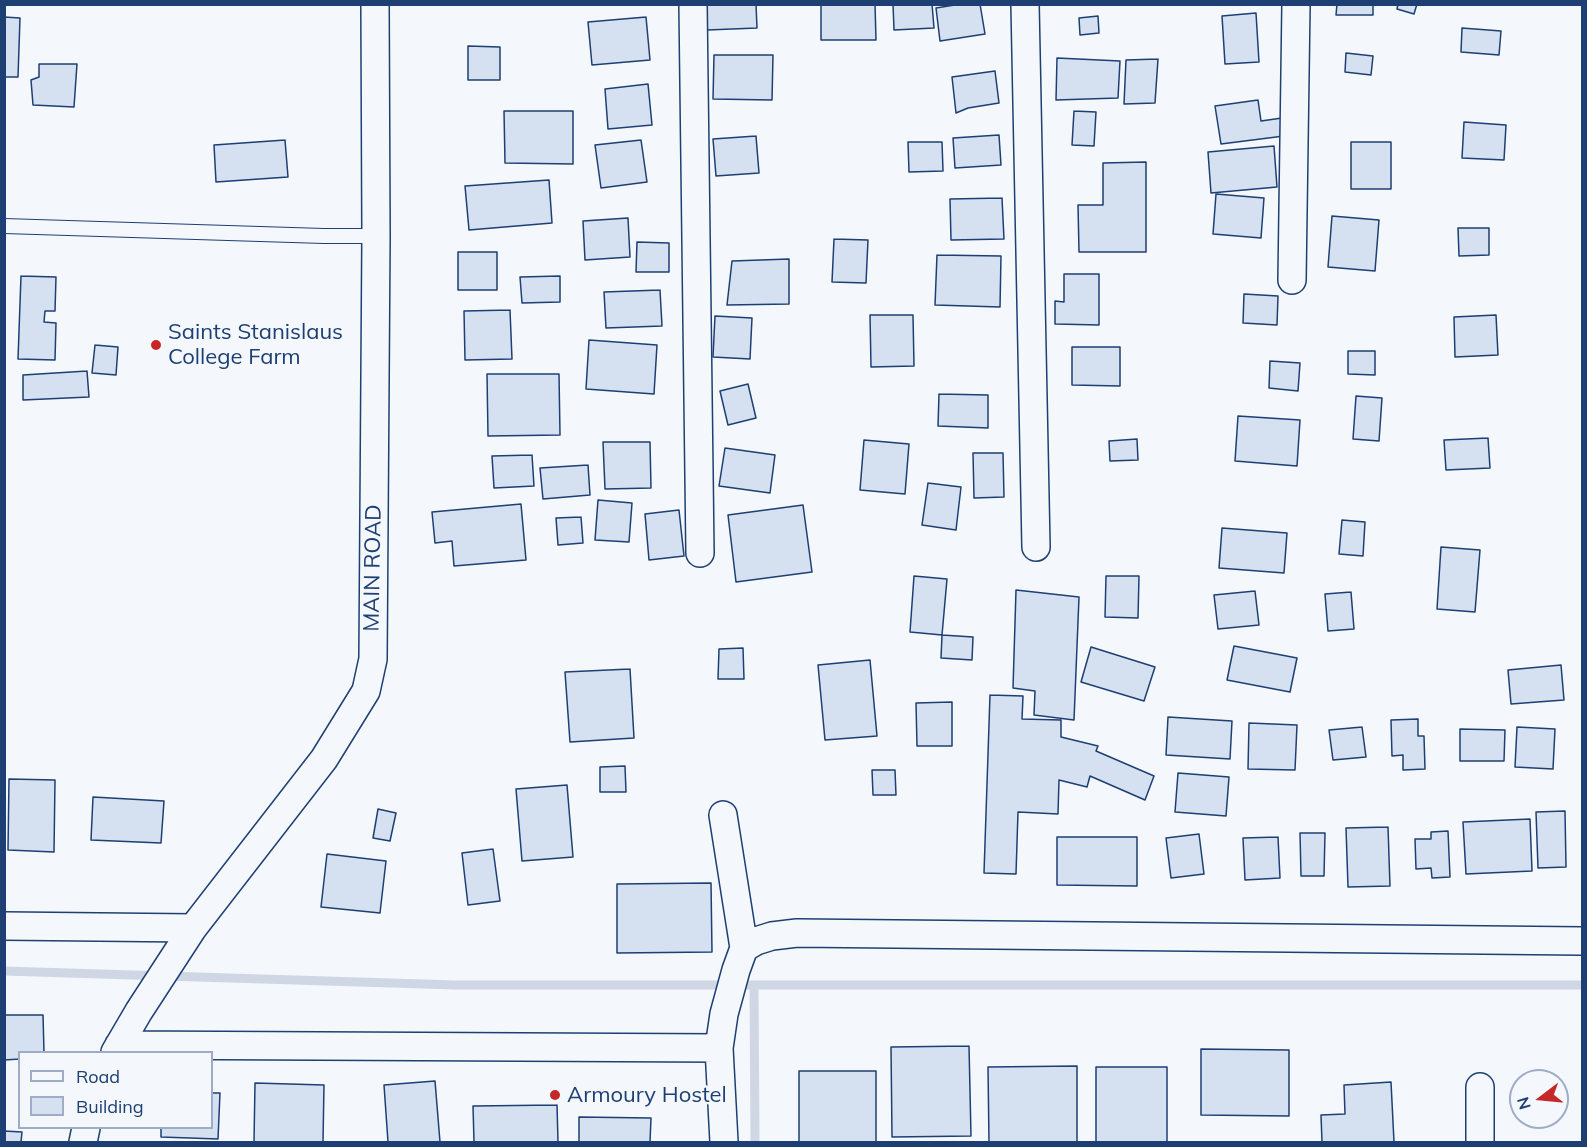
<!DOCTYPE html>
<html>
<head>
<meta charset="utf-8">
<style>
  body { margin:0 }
  #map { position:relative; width:1587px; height:1147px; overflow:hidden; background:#f4f7fb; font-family:Mulish,sans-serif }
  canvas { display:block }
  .frame { position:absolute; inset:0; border:6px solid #1d3f73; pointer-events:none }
  .legend { position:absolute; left:18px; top:1051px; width:195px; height:78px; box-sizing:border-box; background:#f4f7fb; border:2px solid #9eadc5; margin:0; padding:8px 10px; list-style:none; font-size:18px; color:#1d3f73 }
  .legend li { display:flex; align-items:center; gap:12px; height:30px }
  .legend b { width:30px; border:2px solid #9eadc5 }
  .north { position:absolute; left:1509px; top:1069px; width:60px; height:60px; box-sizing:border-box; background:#f4f7fb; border:2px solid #9eadc5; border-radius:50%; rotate:254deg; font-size:16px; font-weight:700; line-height:24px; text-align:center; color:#1d3f73 }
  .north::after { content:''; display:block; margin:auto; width:21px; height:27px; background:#c62828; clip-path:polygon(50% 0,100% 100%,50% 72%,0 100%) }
</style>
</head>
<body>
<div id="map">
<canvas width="1587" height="1147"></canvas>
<div class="frame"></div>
<ul class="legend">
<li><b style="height:8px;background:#f4f7fb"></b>Road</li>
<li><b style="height:16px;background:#d5e0f0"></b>Building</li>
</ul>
<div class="north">N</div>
</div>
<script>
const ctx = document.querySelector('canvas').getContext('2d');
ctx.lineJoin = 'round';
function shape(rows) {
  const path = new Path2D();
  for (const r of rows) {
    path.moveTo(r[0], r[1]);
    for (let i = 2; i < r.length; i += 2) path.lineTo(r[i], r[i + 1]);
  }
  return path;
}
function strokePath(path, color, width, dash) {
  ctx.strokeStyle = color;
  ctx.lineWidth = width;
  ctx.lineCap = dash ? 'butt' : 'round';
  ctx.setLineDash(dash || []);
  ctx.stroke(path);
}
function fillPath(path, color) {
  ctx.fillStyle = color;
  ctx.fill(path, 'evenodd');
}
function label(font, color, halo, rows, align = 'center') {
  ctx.font = font + ' Mulish,sans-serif';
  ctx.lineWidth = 4.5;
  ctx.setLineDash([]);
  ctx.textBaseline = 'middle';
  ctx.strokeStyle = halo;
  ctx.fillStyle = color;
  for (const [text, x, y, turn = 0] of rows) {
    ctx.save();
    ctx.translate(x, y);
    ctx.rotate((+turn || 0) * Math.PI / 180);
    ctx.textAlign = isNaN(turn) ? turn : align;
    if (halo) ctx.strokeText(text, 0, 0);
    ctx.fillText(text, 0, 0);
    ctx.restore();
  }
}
strokePath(shape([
  [4,971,456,985,1582,985],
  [754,985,755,1142]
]), '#cfd7e4', 9);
const building = shape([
  [707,4,756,4,757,28,707,30,707,4],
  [821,4,875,4,876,40,821,40,821,4],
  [893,4,932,4,934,28,894,30,893,4],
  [961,4,980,4,985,34,940,41,936,8,961,4],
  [1337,4,1373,4,1373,15,1336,15,1337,4],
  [1398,4,1417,4,1414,14,1397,9,1398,4],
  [1256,13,1259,62,1225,64,1222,16,1256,13],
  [1098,16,1099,33,1080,35,1079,18,1098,16],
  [4,17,20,18,18,77,4,77,4,17],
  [646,17,650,60,592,65,588,22,646,17],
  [1462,28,1501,31,1499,55,1461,52,1462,28],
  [468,46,500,47,500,80,468,80,468,46],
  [1346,53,1373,56,1371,75,1345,72,1346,53],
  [714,55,773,55,772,100,713,99,714,55],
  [1057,58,1120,61,1118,98,1056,100,1057,58],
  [1158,59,1155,103,1124,104,1126,60,1158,59],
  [39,64,77,64,74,107,33,105,31,80,39,77,39,64],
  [995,71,999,103,968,108,956,113,952,77,995,71],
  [648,84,652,125,608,129,605,89,648,84],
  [1258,100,1261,121,1282,118,1284,136,1221,144,1215,106,1258,100],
  [504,111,573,111,573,164,505,163,504,111],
  [1074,111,1096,112,1094,146,1072,145,1074,111],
  [1464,122,1506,125,1504,160,1462,158,1464,122],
  [999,135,1001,165,955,168,953,138,999,135],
  [756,136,759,173,716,176,713,139,756,136],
  [285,140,288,177,216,182,214,145,285,140],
  [641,140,647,182,601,188,595,145,641,140],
  [908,142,942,142,943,171,909,172,908,142],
  [1351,142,1391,142,1391,189,1351,189,1351,142],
  [1274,146,1277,187,1211,193,1208,152,1274,146],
  [1146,162,1146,252,1079,252,1078,205,1103,205,1103,163,1146,162],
  [549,180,552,223,469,230,465,186,549,180],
  [1216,194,1264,198,1261,238,1213,234,1216,194],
  [1002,198,1004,239,951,240,950,199,1002,198],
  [1332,216,1379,220,1375,271,1328,267,1332,216],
  [628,218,630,257,585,260,583,221,628,218],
  [1458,228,1489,228,1489,255,1459,256,1458,228],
  [834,239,868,240,866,283,832,282,834,239],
  [637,242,669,243,669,272,636,272,637,242],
  [458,252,497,252,497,290,458,290,458,252],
  [937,255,1001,256,1000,307,935,305,937,255],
  [789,259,789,304,727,305,732,261,789,259],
  [1064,274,1099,274,1099,325,1055,324,1055,301,1064,302,1064,274],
  [21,276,56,277,55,311,45,311,44,322,56,323,55,360,18,359,21,276],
  [560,276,560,302,522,303,520,277,560,276],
  [660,290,662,326,606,328,604,292,660,290],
  [1244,294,1278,296,1277,325,1243,323,1244,294],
  [510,310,512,359,465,360,464,311,510,310],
  [870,315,913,315,914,366,871,367,870,315],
  [1496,315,1498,355,1455,357,1454,317,1496,315],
  [715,316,752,318,750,359,713,357,715,316],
  [589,340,657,345,654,394,586,389,589,340],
  [95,345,118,347,116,375,92,373,95,345],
  [1072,347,1120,347,1120,386,1072,385,1072,347],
  [1348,351,1375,351,1375,375,1348,374,1348,351],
  [1270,361,1300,363,1298,391,1269,388,1270,361],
  [87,371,89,397,23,400,23,375,87,371],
  [487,374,559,374,560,435,488,436,487,374],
  [748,384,756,418,728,425,720,391,748,384],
  [939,394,988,395,988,428,938,426,939,394],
  [1356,396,1382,398,1379,441,1353,439,1356,396],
  [1238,416,1300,420,1297,466,1235,461,1238,416],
  [1488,438,1490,468,1446,470,1444,440,1488,438],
  [1137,439,1138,460,1110,461,1109,441,1137,439],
  [864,440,909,444,905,494,860,490,864,440],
  [603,442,650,442,651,488,605,489,603,442],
  [725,448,775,455,770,493,719,486,725,448],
  [973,453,1003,453,1004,497,974,498,973,453],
  [532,455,534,486,494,488,492,456,532,455],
  [588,465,590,495,543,499,540,468,588,465],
  [928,483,961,487,956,530,922,525,928,483],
  [598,500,632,503,629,542,595,540,598,500],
  [521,504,526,560,454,566,452,541,435,543,432,512,521,504],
  [803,505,812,572,736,582,728,515,803,505],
  [679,510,684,556,649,560,645,514,679,510],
  [581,517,583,543,558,545,556,518,581,517],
  [1342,520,1365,522,1363,556,1339,554,1342,520],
  [1222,528,1287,533,1284,573,1219,568,1222,528],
  [1441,547,1480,550,1475,612,1437,609,1441,547],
  [914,576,947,579,942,635,910,632,914,576],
  [1106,576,1139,576,1138,618,1105,617,1106,576],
  [1016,590,1079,597,1074,720,1034,715,1035,691,1013,688,1016,590],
  [1255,591,1259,625,1218,629,1214,595,1255,591],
  [1351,592,1354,629,1328,631,1325,594,1351,592],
  [942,635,973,637,972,660,941,658,942,635],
  [1234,646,1297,658,1290,692,1227,680,1234,646],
  [1091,647,1155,667,1144,701,1081,682,1091,647],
  [743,648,744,679,718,679,719,649,743,648],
  [870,660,877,736,825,740,818,665,870,660],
  [1561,665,1564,700,1511,704,1508,670,1561,665],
  [630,669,634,738,570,742,565,672,630,669],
  [990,695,1023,696,1022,719,1061,720,1061,737,1098,746,1096,751,1154,776,1145,800,1090,776,1087,787,1059,780,1058,814,1018,812,1016,874,984,873,990,695],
  [952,702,952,746,917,746,916,703,952,702],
  [1168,717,1232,721,1230,759,1166,755,1168,717],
  [1418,719,1418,736,1424,736,1425,769,1403,770,1403,755,1392,756,1391,720,1418,719],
  [1249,723,1297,725,1295,770,1248,769,1249,723],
  [1362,727,1366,757,1333,760,1329,730,1362,727],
  [1517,727,1555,729,1553,769,1515,767,1517,727],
  [1460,729,1505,730,1504,761,1460,761,1460,729],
  [625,766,626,792,600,792,600,767,625,766],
  [872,770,895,770,896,795,873,795,872,770],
  [1178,773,1229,777,1226,816,1175,812,1178,773],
  [9,779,55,780,54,852,8,850,9,779],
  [567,785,573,857,522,861,516,789,567,785],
  [93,797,164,801,161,843,91,840,93,797],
  [378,809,396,813,390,841,373,838,378,809],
  [1565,811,1566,867,1538,868,1536,812,1565,811],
  [1530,819,1532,871,1466,874,1463,822,1530,819],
  [1388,827,1390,886,1348,887,1346,828,1388,827],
  [1448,831,1450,877,1432,878,1431,868,1416,869,1415,839,1431,839,1431,832,1448,831],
  [1300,833,1325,833,1324,876,1301,876,1300,833],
  [1199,834,1204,874,1171,878,1166,838,1199,834],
  [1057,837,1137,837,1137,886,1057,885,1057,837],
  [1278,837,1280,878,1245,880,1243,838,1278,837],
  [493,849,500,901,468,905,462,853,493,849],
  [327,854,386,861,380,913,321,907,327,854],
  [711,883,712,952,617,953,617,884,711,883],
  [4,1015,43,1015,44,1052,20,1052,20,1059,4,1060,4,1015],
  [969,1046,971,1136,892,1137,891,1047,969,1046],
  [1201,1049,1289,1050,1289,1116,1201,1115,1201,1049],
  [1077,1066,1077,1142,989,1142,988,1067,1077,1066],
  [1096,1067,1167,1067,1167,1142,1096,1142,1096,1067],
  [799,1071,876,1071,876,1142,799,1142,799,1071],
  [435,1081,440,1142,388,1142,384,1085,435,1081],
  [1391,1082,1394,1142,1322,1142,1321,1115,1345,1114,1344,1085,1391,1082],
  [255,1083,324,1085,323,1142,254,1142,255,1083],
  [212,1093,220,1093,218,1139,161,1137,161,1128,212,1128,212,1093],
  [557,1105,558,1142,474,1142,473,1106,557,1105],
  [579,1117,651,1118,650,1142,579,1142,579,1117],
  [4,1131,22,1132,21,1142,4,1142,4,1131]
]);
fillPath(building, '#d5e0f0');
strokePath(building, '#1d3f73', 1.5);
const lane = shape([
  [4,226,324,236,376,236]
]);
const street = shape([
  [693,4,700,553],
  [1025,4,1036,547],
  [1292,280,1296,4],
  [723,815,744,948],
  [4,926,193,928],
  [119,1045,719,1048],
  [115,1052,139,1011,193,928,324,759,366,691,373,659,376,236,375,4],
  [1480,1087,1480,1142],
  [83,1142,86,1128],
  [724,1142,719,1048,724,1014,736,970,744,948,756,941,772,936,797,933,1582,941]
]);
strokePath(lane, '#1d3f73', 16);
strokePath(street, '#1d3f73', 30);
strokePath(lane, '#f4f7fb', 14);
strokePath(street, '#f4f7fb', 27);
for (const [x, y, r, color] of [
  [156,345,6,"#c62828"],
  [555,1095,6,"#c62828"]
]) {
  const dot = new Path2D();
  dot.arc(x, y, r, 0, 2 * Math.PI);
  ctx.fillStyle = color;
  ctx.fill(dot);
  strokePath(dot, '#f4f7fb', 2);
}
label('22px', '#1d3f73', '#f4f7fb', [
  ["Saints Stanislaus",168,332],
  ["College Farm",168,357],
  ["Armoury Hostel",567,1095]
], 'left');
label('22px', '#1d3f73', '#f4f7fb', [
  ["MAIN ROAD",373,568,-89]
]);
</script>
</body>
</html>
